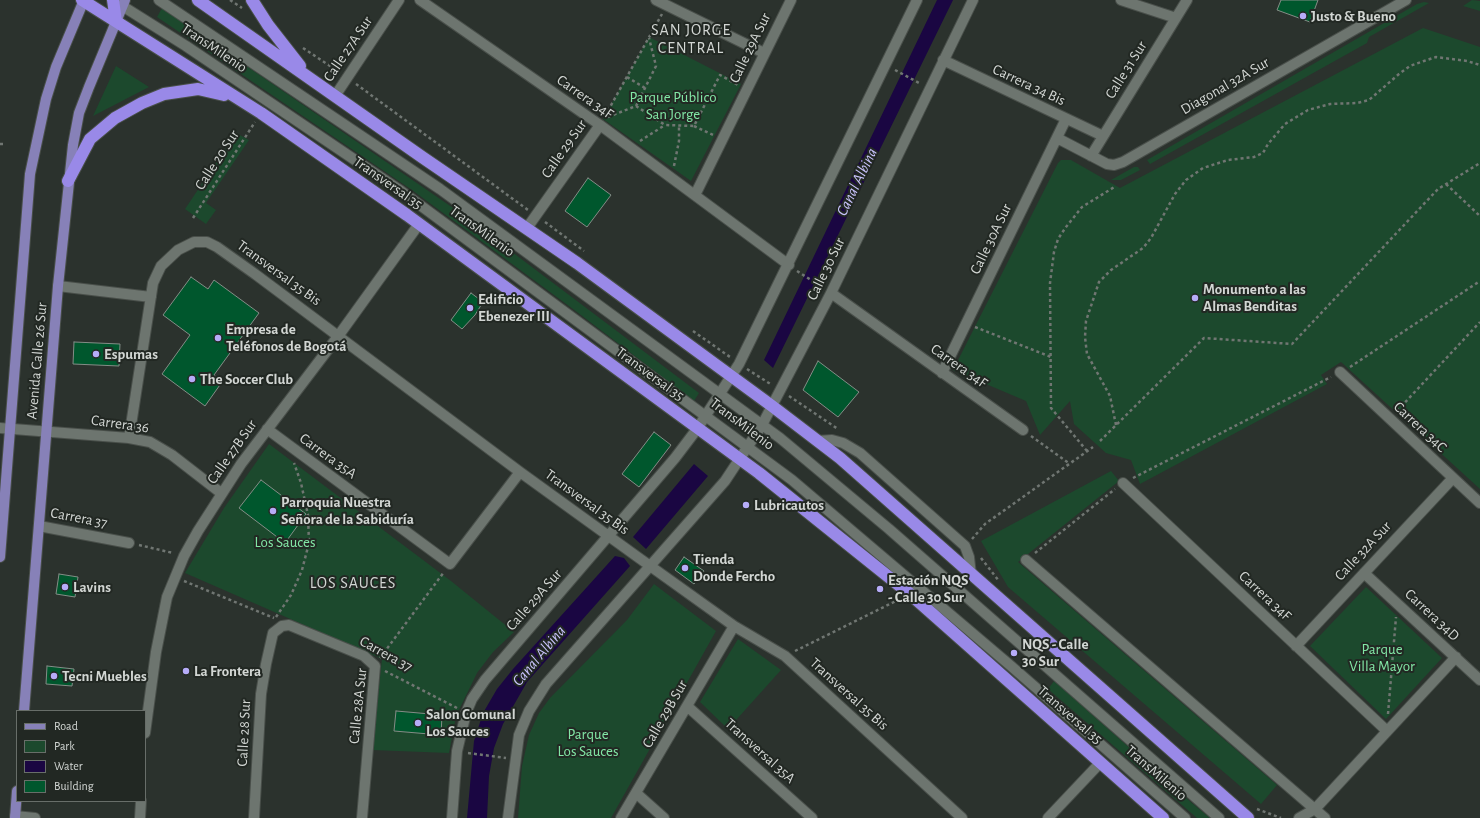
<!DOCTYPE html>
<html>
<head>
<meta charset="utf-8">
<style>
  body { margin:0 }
  #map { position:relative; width:1480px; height:818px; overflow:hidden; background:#2b322d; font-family:"Alegreya Sans",sans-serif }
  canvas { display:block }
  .legend { position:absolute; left:16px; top:710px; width:130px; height:92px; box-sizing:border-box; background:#222823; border:1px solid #686e69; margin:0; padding:5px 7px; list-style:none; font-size:12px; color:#d2d6d3 }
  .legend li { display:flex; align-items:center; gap:8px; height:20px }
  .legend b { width:20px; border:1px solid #686e69 }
</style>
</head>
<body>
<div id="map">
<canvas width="1480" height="818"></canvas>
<ul class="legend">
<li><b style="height:5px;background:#8781b8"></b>Road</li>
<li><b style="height:11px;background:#1c492d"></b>Park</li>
<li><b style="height:11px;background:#1a0642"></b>Water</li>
<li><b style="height:11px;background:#00572d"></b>Building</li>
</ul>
</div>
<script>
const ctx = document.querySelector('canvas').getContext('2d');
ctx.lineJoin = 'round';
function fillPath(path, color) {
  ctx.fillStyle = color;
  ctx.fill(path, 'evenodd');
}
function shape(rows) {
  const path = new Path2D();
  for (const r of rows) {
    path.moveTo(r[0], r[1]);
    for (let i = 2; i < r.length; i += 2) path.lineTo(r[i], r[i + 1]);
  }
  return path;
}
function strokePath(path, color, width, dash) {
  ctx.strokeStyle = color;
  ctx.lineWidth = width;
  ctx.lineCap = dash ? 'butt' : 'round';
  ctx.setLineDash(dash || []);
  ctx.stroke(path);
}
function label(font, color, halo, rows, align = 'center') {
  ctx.font = font + ' "Alegreya Sans",sans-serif';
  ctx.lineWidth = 4;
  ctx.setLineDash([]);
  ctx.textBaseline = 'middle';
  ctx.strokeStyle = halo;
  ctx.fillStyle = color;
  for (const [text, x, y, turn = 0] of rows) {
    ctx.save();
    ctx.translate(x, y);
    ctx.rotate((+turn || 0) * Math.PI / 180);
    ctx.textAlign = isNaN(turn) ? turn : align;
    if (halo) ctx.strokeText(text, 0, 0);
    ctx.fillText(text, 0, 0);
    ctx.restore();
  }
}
fillPath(shape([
  [1472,0,1480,1,1480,11,1463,6],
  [1424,2,1429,3,1369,37,1367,43,1150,164,1147,160,1417,4],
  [162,8,459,212,699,393,694,401,573,309,412,190,157,17],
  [1423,28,1480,47,1480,489,1341,362,1321,375,1327,384,1140,484,1131,460,1106,453,1074,424,1070,401,1040,435,1026,401,953,370,1058,163,1061,160,1071,160,1120,188],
  [649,37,741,84,691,181,603,119],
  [116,66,149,87,93,116],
  [236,133,249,140,206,203,216,210,206,224,185,209],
  [1134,167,1138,167,1140,170,1121,180,1111,180],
  [269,444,451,581,514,632,493,652,477,673,456,716,449,753,372,750,382,659,185,573,224,508],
  [396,711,442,714,441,735,394,731],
  [1111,471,1119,481,1018,562,1277,785,1261,804,1008,587,981,541],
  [654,584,716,631,611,818,518,818,522,766,529,735,539,713,550,698,627,620],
  [1366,587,1442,658,1386,719,1310,646],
  [738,639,781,670,728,729,700,702],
  [1054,681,1193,804,1210,818,1197,818,1048,689]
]), '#1c492d');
fillPath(shape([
  [937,0,953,0,773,368,764,360],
  [694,464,708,476,646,549,633,537],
  [615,556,624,558,630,566,527,682,503,724,494,748,489,776,487,818,467,818,474,741,483,713,497,689,513,669]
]), '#1a0642');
const building = shape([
  [1281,0,1318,0,1310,22,1277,10,1281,0],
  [588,178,611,195,587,227,565,211,588,178],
  [191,277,208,289,214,280,259,313,214,375,222,382,205,406,162,374,190,335,163,315,191,277],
  [471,293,483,302,475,315,462,329,451,320,471,293],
  [74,342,120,344,119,366,73,364,74,342],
  [818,361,859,392,838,417,803,390,818,361],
  [654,432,671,445,639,487,622,474,654,432],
  [261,480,306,514,285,543,239,508,261,480],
  [684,557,704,571,694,584,675,570,684,557],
  [59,574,78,577,75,597,56,594,59,574],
  [47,666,74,669,72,686,46,684,47,666],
  [396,711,442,715,441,735,394,731,396,711]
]);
fillPath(building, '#00572d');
strokePath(building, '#848d87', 1);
const minor = shape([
  [159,0,440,189,780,438,889,529,1219,818],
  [420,0,600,125,789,265],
  [656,0,764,53],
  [1121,0,1176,18],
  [116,2,186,46,401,191,792,480,1011,666,1185,818],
  [943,60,1103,136],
  [335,96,399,0],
  [1057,138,1107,164,1114,165,1123,162,1406,0],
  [1091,156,1187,0],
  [695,195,791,0],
  [527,228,600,125],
  [58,286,151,297],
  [831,293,1023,430],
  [1340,372,1480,503],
  [942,373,1066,119],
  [0,428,129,438,150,442,172,455,221,493],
  [267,429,450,564,520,472],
  [129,438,153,283,161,266,178,250,194,242,207,242,217,247,255,274,520,472,639,558,734,626,785,656,962,818],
  [817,441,832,440,843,443,860,453,965,546,969,557,971,575],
  [1123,483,1387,731],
  [39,526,129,543],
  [1026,560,1325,818],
  [1364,573,1480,680],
  [1296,646,1453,478],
  [687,706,812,818],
  [145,733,156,652,167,597,184,556,198,531,241,464,339,335,419,224],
  [636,793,664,818],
  [15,816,35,818],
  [140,818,141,801],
  [254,818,261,694,266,664,273,633,282,626,289,625,364,656,375,666,362,818],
  [452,818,457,751,466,713,472,699,485,680,675,458,697,429,739,364,917,0],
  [508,818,519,735,529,711,546,684,725,481,762,425,831,293,973,0],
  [621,818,734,626],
  [1048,818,1100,763],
  [1299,818,1315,809,1456,657]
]);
const major = shape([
  [0,557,30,174,46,99,56,67,84,0],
  [24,711,58,286,73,145,79,113,89,87,125,0],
  [15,818,17,791]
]);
const highway = shape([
  [82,0,261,113,407,215,759,473,910,594,1163,818],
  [113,0,116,21],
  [198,0,422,157,577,263,772,406,840,458,1248,818],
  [252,0,268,25,300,66],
  [68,181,90,139,115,118,142,103,164,94,198,89,224,95]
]);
strokePath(minor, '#494f4a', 12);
strokePath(major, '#494f4a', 12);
strokePath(highway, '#494f4a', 14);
strokePath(shape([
  [230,0,242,8],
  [303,48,339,72],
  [895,70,921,84],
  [627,77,645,88],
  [356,84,528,210],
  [636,106,656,66,649,38],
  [605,116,662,14],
  [608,117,636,106,665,125,694,126,720,75,738,85],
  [694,126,713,135],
  [640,141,665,125],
  [0,144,6,144],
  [674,166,679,141,679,125],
  [1446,184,1480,216],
  [193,218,255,122],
  [545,222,584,251],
  [797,271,822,287],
  [975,327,1051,357],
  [693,331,730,357],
  [1350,367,1480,281],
  [747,369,772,385],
  [789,396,838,429],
  [1397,411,1480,322],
  [1116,425,1110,396,1087,354,1085,337,1086,321,1099,282,1111,270,1143,248,1151,238,1175,194,1186,180,1203,168,1228,160,1254,157,1263,153,1268,144,1285,124,1308,110,1330,104,1357,103,1369,100,1399,74,1410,66,1424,61,1436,57,1467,61,1480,65],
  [1031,436,1070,464],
  [1100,441,1204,338,1292,344,1438,189,1480,163],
  [1087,451,1051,408,1050,283,1054,252,1058,239,1066,227,1082,207,1116,186],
  [1133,478,1331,377],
  [972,539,985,524,1093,447],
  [139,545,173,553],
  [1035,553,1115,489],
  [981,558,999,581],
  [184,581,274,618],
  [276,617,291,595,302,570,309,543,308,515,301,483,294,463],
  [795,651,898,600],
  [380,658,444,572],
  [385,671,457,708],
  [1388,714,1396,617],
  [468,753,506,758],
  [1257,809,1281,818]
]), '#707672', 2.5, [3, 3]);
strokePath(minor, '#6d756f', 10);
strokePath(major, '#8781b8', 10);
strokePath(highway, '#9989e8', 12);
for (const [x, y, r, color] of [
  [1303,16,4,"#b6acf8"],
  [1195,298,4,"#b6acf8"],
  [470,308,4,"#b6acf8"],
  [218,338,4,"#b6acf8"],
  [96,354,4,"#b6acf8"],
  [192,379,4,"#b6acf8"],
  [746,505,4,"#b6acf8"],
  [273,511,4,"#b6acf8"],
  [685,568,4,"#b6acf8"],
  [65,587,4,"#b6acf8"],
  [880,589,4,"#b6acf8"],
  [1014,653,4,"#b6acf8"],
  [186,671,4,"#b6acf8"],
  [54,676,4,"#b6acf8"],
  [418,723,4,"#b6acf8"]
]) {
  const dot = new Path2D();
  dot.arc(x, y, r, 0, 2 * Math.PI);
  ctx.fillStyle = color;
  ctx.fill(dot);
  strokePath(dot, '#222823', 1.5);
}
label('bold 15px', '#d2d6d3', '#222823', [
  ["Justo & Bueno",1311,16],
  ["Monumento a las",1203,289],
  ["Almas Benditas",1203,306],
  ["Edificio",478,299],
  ["Ebenezer III",478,316],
  ["Empresa de",226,329],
  ["Teléfonos de Bogotá",226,346],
  ["Espumas",104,354],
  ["The Soccer Club",200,379],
  ["Parroquia Nuestra",281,502],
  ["Señora de la Sabiduría",281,519],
  ["Lubricautos",754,505],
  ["Tienda",693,559],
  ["Donde Fercho",693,576],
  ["Estación NQS",888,580],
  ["- Calle 30 Sur",888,597],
  ["Lavins",73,587],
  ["NQS - Calle",1022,644],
  ["30 Sur",1022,661],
  ["La Frontera",194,671],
  ["Tecni Muebles",62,676],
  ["Salon Comunal",426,714],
  ["Los Sauces",426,731]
], 'left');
label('15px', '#d2d6d3', '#222823', [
  ["TransMilenio",214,48,34],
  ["Calle 29A Sur",750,48,-64],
  ["Calle 27A Sur",348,49,-56],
  ["Calle 31 Sur",1126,70,-58],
  ["Carrera 34 Bis",1029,85,25],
  ["Diagonal 32A Sur",1225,86,-30],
  ["Carrera 34F",585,97,35],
  ["Calle 29 Sur",564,149,-55],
  ["Calle 20 Sur",217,160,-57],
  ["Transversal 35",388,183,35],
  ["TransMilenio",482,231,36],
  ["Calle 30A Sur",991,239,-64],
  ["Calle 30 Sur",826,269,-64],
  ["Transversal 35 Bis",279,273,36],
  ["Avenida Calle 26 Sur",37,361,-85],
  ["Carrera 34F",959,366,35],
  ["Transversal 35",650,374,36],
  ["Carrera 36",120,424,8],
  ["TransMilenio",742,424,37],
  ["Carrera 34C",1420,427,43],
  ["Calle 27B Sur",232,452,-55],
  ["Carrera 35A",328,456,36],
  ["Transversal 35 Bis",587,502,36],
  ["Carrera 37",79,518,11],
  ["Calle 32A Sur",1363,551,-47],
  ["Carrera 34F",1265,596,43],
  ["Calle 29A Sur",534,600,-49],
  ["Carrera 34D",1432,615,43],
  ["Carrera 37",386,654,29],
  ["Transversal 35 Bis",849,694,42],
  ["Calle 28A Sur",358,706,-84],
  ["Calle 29B Sur",665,714,-60],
  ["Transversal 35",1070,715,41],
  ["Calle 28 Sur",244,733,-87],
  ["Transversal 35A",760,751,42],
  ["TransMilenio",1156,773,41]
]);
label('15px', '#82e6a5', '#222823', [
  ["Parque Público",673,97],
  ["San Jorge",673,114],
  ["Los Sauces",285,542],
  ["Parque",1382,649],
  ["Villa Mayor",1382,666],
  ["Parque",588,734],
  ["Los Sauces",588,751]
]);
ctx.letterSpacing = '1px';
label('16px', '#d2d6d3', '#222823', [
  ["SAN JORGE",691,30],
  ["CENTRAL",691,48],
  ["LOS SAUCES",353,583]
]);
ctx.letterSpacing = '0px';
label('italic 16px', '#c9c3fc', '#222823', [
  ["Canal Albina",857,182,-64],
  ["Canal Albina",539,656,-50]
]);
</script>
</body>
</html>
